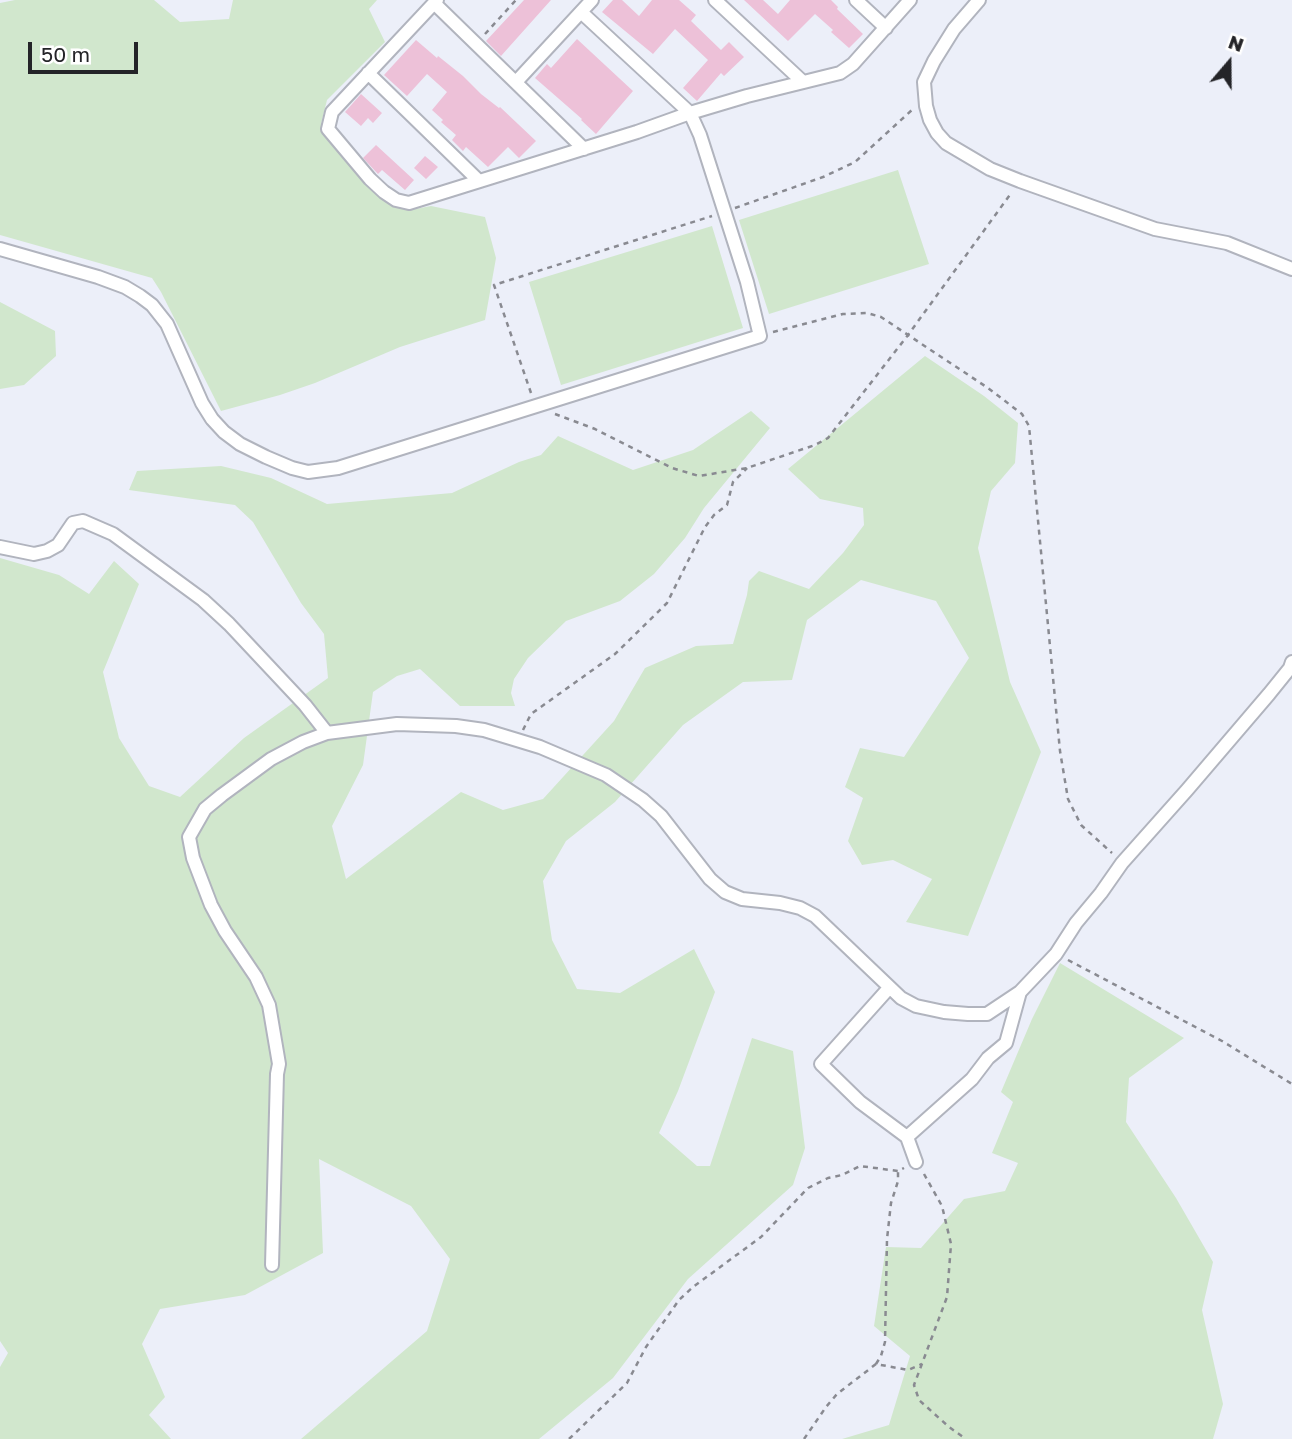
<!DOCTYPE html>
<html>
<head>
<meta charset="utf-8">
<style>
  body { margin:0 }
  #map { position:relative; width:1292px; height:1439px; overflow:hidden; background:#eceff9; font-family:"Golos Text",sans-serif }
  canvas { display:block }
  .north { position:absolute; left:1194px; top:28px; width:70px; height:70px; -webkit-text-stroke:5px #fff; paint-order:stroke; rotate:20deg; font-size:19px; font-weight:700; line-height:28px; text-align:center; color:#242428 }
  .north::after { content:''; display:block; margin:auto; width:24px; height:32px; background:#242428; clip-path:polygon(50% 0,100% 100%,50% 72%,0 100%) }
  .scale { position:absolute; left:28px; top:42px; width:110px; height:32px; box-sizing:border-box; border:4px solid #242428; border-top:0; padding-left:9px; font-size:21px; line-height:24px; white-space:nowrap; color:#242428; -webkit-text-stroke:5px #fff; paint-order:stroke }
</style>
</head>
<body>
<div id="map">
<canvas width="1292" height="1439"></canvas>
<div class="north">N</div>
<div class="scale">50 m</div>
</div>
<script>
const ctx = document.querySelector('canvas').getContext('2d');
ctx.lineJoin = 'round';
function fillPath(path, color) {
  ctx.fillStyle = color;
  ctx.fill(path, 'evenodd');
}
function shape(rows) {
  const path = new Path2D();
  for (const r of rows) {
    path.moveTo(r[0], r[1]);
    for (let i = 2; i < r.length; i += 2) path.lineTo(r[i], r[i + 1]);
  }
  return path;
}
function strokePath(path, color, width, dash) {
  ctx.strokeStyle = color;
  ctx.lineWidth = width;
  ctx.lineCap = dash ? 'butt' : 'round';
  ctx.setLineDash(dash || []);
  ctx.stroke(path);
}
fillPath(shape([
  [15,0,154,0,180,22,229,19,233,0,377,0,369,9,385,42,327,100,321,124,329,140,372,188,390,204,410,210,431,206,485,217,496,258,485,320,400,347,315,383,280,395,221,411,161,292,152,278,0,235,0,3],
  [898,170,929,264,769,314,739,220],
  [712,226,743,328,561,385,529,282],
  [0,302,55,331,56,356,24,385,0,389],
  [925,356,984,396,1018,423,1015,463,991,491,978,548,1010,682,1041,752,968,936,906,922,932,879,893,860,862,865,848,841,863,798,845,787,860,748,904,757,969,658,936,601,861,580,807,620,792,680,743,682,683,725,615,802,566,841,543,881,552,940,577,989,620,993,694,949,715,992,678,1091,659,1133,697,1166,710,1166,752,1038,793,1051,805,1148,793,1185,688,1279,613,1378,539,1439,301,1439,427,1331,450,1259,411,1206,319,1159,323,1253,245,1295,160,1309,142,1344,165,1397,149,1415,171,1439,0,1439,0,1367,8,1353,0,1341,0,558,59,575,89,594,114,561,139,584,103,672,119,738,149,786,180,797,244,738,328,678,324,634,301,603,253,522,235,505,129,490,137,471,221,466,271,478,327,504,452,493,519,462,541,455,558,436,633,470,693,450,751,411,770,428,704,508,685,538,654,574,620,601,566,621,528,658,514,679,511,693,515,706,460,706,420,669,397,676,373,692,363,765,332,826,346,879,461,792,503,810,543,799,614,721,645,668,696,646,733,644,747,595,749,581,759,571,809,589,843,553,864,525,863,508,820,499,788,469],
  [1060,963,1184,1038,1129,1078,1126,1122,1176,1198,1213,1262,1202,1310,1223,1404,1213,1439,842,1439,889,1425,910,1356,874,1326,886,1247,921,1248,964,1199,1005,1191,1018,1163,992,1153,1013,1102,1001,1092,1032,1019]
]), '#d1e7cd');
fillPath(shape([
  [524,0,551,0,501,56,486,41],
  [613,0,622,0,639,16,652,0,679,0,696,15,691,21,721,50,729,42,744,57,724,76,721,73,697,101,683,88,708,60,675,29,653,54,602,12],
  [744,0,763,0,778,14,790,0,831,0,838,7,837,9,863,34,849,48,831,32,833,30,815,14,788,41],
  [577,39,633,91,596,134,581,120,582,119,535,78,547,64,551,68],
  [416,40,437,58,438,56,463,76,481,94,499,108,500,107,536,141,519,158,508,147,488,167,466,147,463,151,452,140,456,135,441,122,443,120,432,110,447,92,427,74,407,96,384,75],
  [361,94,382,113,373,123,368,118,361,126,345,112],
  [376,145,414,180,405,190,382,170,378,174,363,158],
  [425,156,438,167,426,179,414,168]
]), '#edc1d8');
const minor = shape([
  [437,0,332,112,328,129,370,179,384,192,396,200,409,203,637,132,690,113,747,96,840,73,853,64,910,0],
  [715,0,803,82],
  [856,0,886,28],
  [979,0,954,29,934,61,924,82,926,106,930,120,937,133,946,143,990,169,1020,181,1155,229,1227,243,1292,269],
  [434,3,584,149],
  [368,73,479,181],
  [516,82,592,0],
  [0,249,98,277,125,287,140,296,152,305,167,324,202,403,212,419,224,432,240,444,266,457,292,468,308,472,338,468,760,336,747,282,700,135,690,113,581,12],
  [0,547,34,554,47,551,58,545,73,523,83,521,113,534,203,600,229,624,305,705,327,733],
  [889,988,821,1064,860,1102,907,1137,916,1162],
  [907,1137,972,1079,988,1058,1006,1043,1020,992],
  [272,1265,277,1074,279,1064,269,1005,256,977,225,931,211,905,193,858,189,837,205,809,222,795,271,759,303,742,327,733,397,724,456,726,484,730,540,747,606,775,643,800,661,816,710,879,725,892,742,899,780,903,800,908,815,916,901,998,916,1006,944,1012,968,1014,987,1014,1020,992,1056,954,1076,923,1101,893,1122,863,1187,790,1269,694,1290,668,1292,662]
]);
strokePath(minor, '#b1b4be', 16);
strokePath(shape([
  [485,34,516,0],
  [735,208,823,177,855,162,913,109],
  [773,332,843,314,867,313,881,317,988,388,1022,414,1029,426,1060,751,1068,799,1081,825,1112,853],
  [531,393,494,285,712,216],
  [555,414,595,429,672,468,699,476,747,468,815,445,828,438,908,335,1012,192],
  [523,730,531,714,615,654,667,603,705,527,714,515,727,505,733,482,747,468],
  [1068,960,1222,1041,1292,1084],
  [924,1174,942,1206,951,1244,947,1297,914,1385,919,1400,949,1427,966,1439],
  [876,1364,881,1356,885,1342,887,1239,891,1203,898,1181,898,1171],
  [569,1439,627,1383,646,1347,679,1300,693,1287,761,1237,808,1188,828,1178,842,1175,860,1166,898,1171,904,1168],
  [804,1439,826,1407,837,1394,876,1364,908,1370,922,1364]
]), '#898a91', 2.5, [5, 5]);
strokePath(minor, '#fff', 12);
</script>
</body>
</html>
